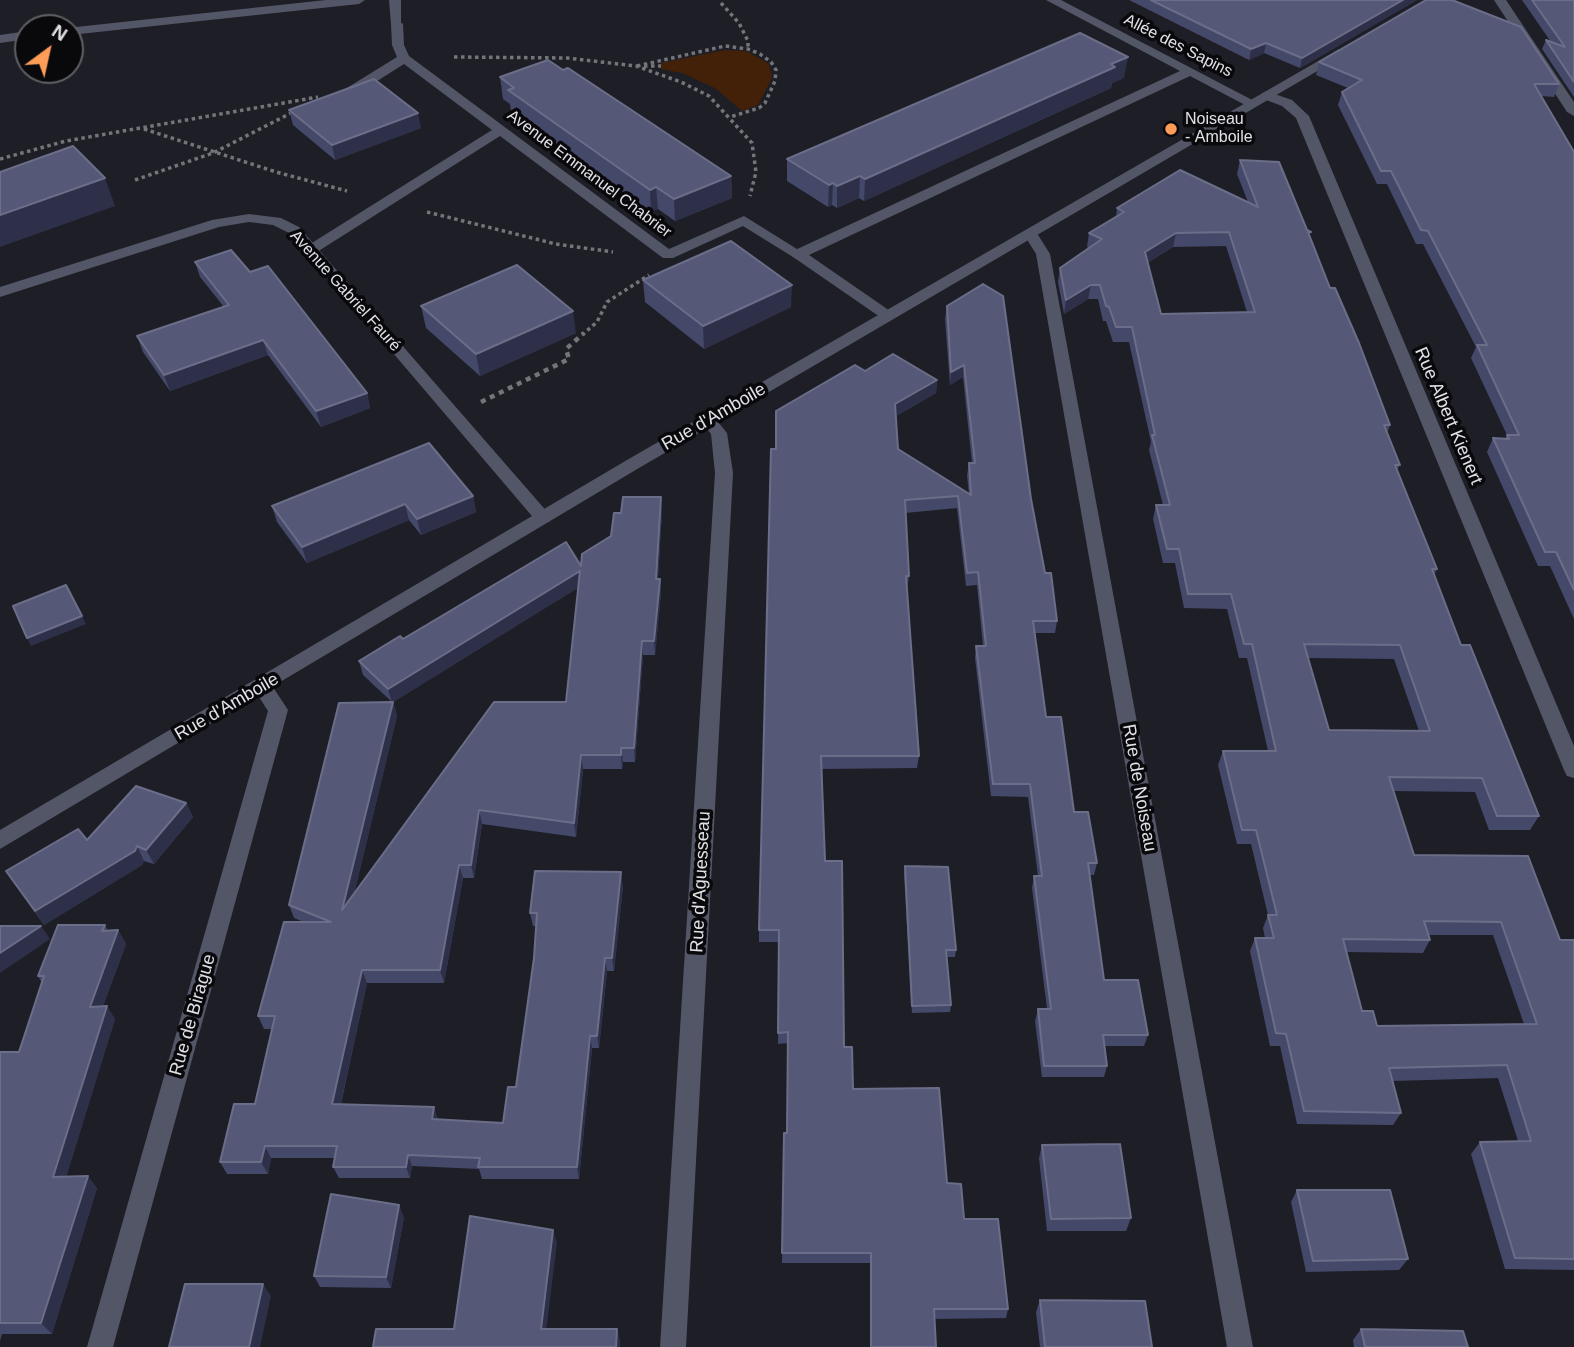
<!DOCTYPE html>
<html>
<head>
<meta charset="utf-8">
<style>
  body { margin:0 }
  #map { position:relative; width:1574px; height:1347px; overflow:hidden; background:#1e1f26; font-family:Helvetica,sans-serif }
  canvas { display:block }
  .north { position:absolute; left:14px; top:14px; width:70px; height:70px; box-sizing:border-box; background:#09090c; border:2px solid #5f6064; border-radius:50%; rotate:33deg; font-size:19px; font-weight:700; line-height:28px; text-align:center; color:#e1e2e7 }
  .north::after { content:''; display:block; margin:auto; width:24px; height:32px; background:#fe9c58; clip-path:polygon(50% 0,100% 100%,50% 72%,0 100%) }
</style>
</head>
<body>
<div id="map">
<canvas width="1574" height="1347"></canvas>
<div class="north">N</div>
</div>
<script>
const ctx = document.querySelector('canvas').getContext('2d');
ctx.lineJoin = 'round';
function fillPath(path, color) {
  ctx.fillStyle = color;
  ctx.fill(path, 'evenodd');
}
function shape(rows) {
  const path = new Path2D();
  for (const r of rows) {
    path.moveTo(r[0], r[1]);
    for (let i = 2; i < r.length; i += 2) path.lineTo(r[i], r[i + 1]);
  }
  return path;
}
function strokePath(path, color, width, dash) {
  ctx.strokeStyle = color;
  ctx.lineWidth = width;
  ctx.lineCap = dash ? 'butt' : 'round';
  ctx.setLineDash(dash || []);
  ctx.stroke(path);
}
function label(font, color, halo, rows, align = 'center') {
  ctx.font = font + ' Helvetica,sans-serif';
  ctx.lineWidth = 7;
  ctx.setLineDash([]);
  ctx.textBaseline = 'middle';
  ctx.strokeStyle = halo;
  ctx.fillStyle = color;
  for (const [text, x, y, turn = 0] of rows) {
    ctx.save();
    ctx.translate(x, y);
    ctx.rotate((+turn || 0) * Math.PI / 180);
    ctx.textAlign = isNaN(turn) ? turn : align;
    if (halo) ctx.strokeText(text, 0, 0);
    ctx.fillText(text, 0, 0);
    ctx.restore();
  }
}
fillPath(shape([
  [725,50,746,51,769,64,772,78,758,105,742,111,715,88,682,73,661,69,661,63]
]), '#422108');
strokePath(shape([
  [721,3,739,23,748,41,748,49],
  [454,57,567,58,636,66,681,82,709,96,752,143,756,172,750,196],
  [637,66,725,46,748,49,760,54,771,62,776,70,775,81,765,103,759,108,730,117],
  [644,66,661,66],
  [144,129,276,172,347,191],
  [0,159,66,141,318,97],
  [135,180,213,153,295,111],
  [427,212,556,244,613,252],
  [582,335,597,322,607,302,649,275]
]), '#74757b', 3.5, [3.5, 3.5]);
strokePath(shape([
  [481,402,569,359,566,349,584,333]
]), '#74757b', 4.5, [5, 5]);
fillPath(shape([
  [397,20,403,24,404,45,409,56,669,249,744,216,805,254,803,257,793,257,743,226,673,258,663,258,500,136,317,252,307,252,305,249,307,246,492,130,404,64,352,97,342,97,342,91,397,57,392,45,391,24,397,20]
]), '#535667');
fillPath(shape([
  [326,0,365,0,359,4,70,35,70,28,67,28,326,0],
  [389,0,401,0,401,27,391,24,389,0],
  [1046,0,1061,0,1258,103,1252,107,1247,106,1190,76,809,255,893,313,896,316,893,319,883,319,793,257,791,254,793,251,1180,71,1046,0],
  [1494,0,1506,0,1574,102,1574,116,1567,112,1494,0],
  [28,31,28,39,0,43,0,35,28,31],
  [1266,91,1292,100,1309,116,1574,746,1574,778,1567,776,1564,770,1296,118,1282,106,1261,98,1260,95,1266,91],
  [249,214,281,218,299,227,549,514,552,518,549,522,537,522,307,252,289,233,273,225,249,222,219,227,0,297,0,287,212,220,249,214],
  [1030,229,1035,230,1050,254,1253,1347,1227,1347,1036,254,1023,233,1030,229],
  [708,416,714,417,727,433,733,473,686,1347,660,1347,715,473,711,434,700,421,708,416],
  [262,679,269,681,288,710,113,1347,87,1347,268,711,252,686,255,681,262,679]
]), '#535667');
fillPath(shape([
  [1339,49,1343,50,1343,56,639,468,0,849,0,830,627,460,1339,49]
]), '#535667');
fillPath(shape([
  [1129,0,1417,0,1300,68,1264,53,1249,60],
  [1522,0,1574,0,1574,97,1542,49,1546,40,1551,42],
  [1319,62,1559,84,1554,97,1541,96,1574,152,1574,619,1550,566,1538,566,1487,452,1493,438,1505,439,1507,435,1471,358,1476,347,1423,244,1416,244,1387,184,1377,184,1338,105,1342,92,1348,88,1316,75],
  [500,77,731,176,732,198,675,221,658,209,651,212,511,111,510,104,503,99],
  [1124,78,1112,83,1111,88,864,201,859,198,837,208,832,205,828,207,787,181,787,159],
  [289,110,421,128,335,160,293,125],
  [1240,160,1307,230,1311,232,1309,236,1330,288,1390,425,1387,433,1400,465,1397,470,1437,569,1434,575,1461,645,1539,816,1530,830,1489,830,1475,792,1393,791,1414,855,1560,940,1574,940,1574,1270,1505,1269,1471,1154,1480,1142,1518,1141,1498,1078,1392,1081,1401,1113,1393,1125,1297,1124,1280,1046,1270,1046,1250,951,1255,938,1265,938,1263,928,1268,915,1251,844,1237,844,1218,765,1223,751,1268,751,1247,658,1239,658,1227,609,1184,608,1175,563,1163,563,1153,519,1156,505,1163,505,1149,450,1151,442,1129,342,1113,342,1106,321,1103,321,1098,299,1088,299,1064,314,1058,282,1060,268,1089,248,1087,247,1089,233,1116,217,1117,208,1248,202,1237,174],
  [1226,246,1247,312,1161,314,1147,263,1173,247],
  [1308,658,1394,659,1419,731,1329,730],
  [1429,935,1493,935,1524,1024,1377,1026,1362,1011,1346,952,1423,953,1430,940],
  [195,262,250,272,367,393,370,408,321,427,268,355,170,391,143,352,137,336,224,307,200,277],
  [643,280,791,307,704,349,645,302],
  [421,306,576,333,480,376,426,328],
  [947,306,1031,499,1045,573,1057,621,1055,633,1035,633,1046,717,1074,812,1097,863,1094,875,1090,875,1104,980,1148,1035,1144,1046,1105,1046,1107,1066,1104,1077,1042,1077,1035,1021,1038,1009,1047,1009,1032,888,1034,876,1038,876,1028,797,991,796,975,658,976,646,983,646,977,585,966,586,957,508,905,513,909,576,907,589,919,756,917,768,821,769,825,861,844,1047,853,1089,947,1183,1008,1309,1006,1318,934,1319,936,1347,870,1347,870,1263,782,1263,784,1133,787,1133,788,1043,778,1044,779,942,759,942,759,930,776,449,865,371,937,380,936,393,896,416,898,449,969,494,967,476,969,463,972,463,963,377,950,385,945,319],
  [473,496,476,512,421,535,409,520,307,563,277,522,272,506],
  [662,511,658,579,660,579,661,593,655,655,643,655,635,762,623,762,622,769,583,769,576,837,482,824,474,878,463,878,444,983,367,983,341,1104,438,1120,503,1123,516,1087,534,958,536,926,533,926,530,913,623,886,614,971,607,971,599,1048,592,1048,579,1179,482,1179,479,1169,412,1166,410,1178,339,1178,333,1167,335,1158,271,1158,268,1174,227,1174,220,1162,255,1104,273,1029,264,1029,258,1016,304,922,294,918,289,905,392,702,363,675,359,661,403,639,581,566],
  [579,587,566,702,354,894,397,716,393,702],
  [186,803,193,817,154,864,144,861,142,865,44,925,6,871],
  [905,866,956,950,955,957,947,957,951,1005,950,1012,912,1013,904,874],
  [105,925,108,931,118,930,126,944,103,1006,115,1019,66,1176,97,1188,52,1334,2,1334,0,1341,0,1052,19,1052,42,983,38,976],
  [1042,1145,1131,1218,1126,1231,1047,1231,1039,1158],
  [1297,1190,1408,1259,1399,1270,1306,1272,1291,1202],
  [404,1217,391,1288,320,1287,314,1276],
  [1040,1300,1152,1347,1040,1347,1036,1312],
  [1361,1329,1468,1347,1354,1347,1353,1340]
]), '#444869');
fillPath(shape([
  [1403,0,1417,0,1300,68,1302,58],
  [1266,43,1264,53,1249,60,1251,49],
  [1128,57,1124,78,1112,83,1111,88,864,201,865,179],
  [418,113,421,128,335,160,332,145],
  [731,176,732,198,675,221,674,199],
  [860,176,859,198,837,208,837,186],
  [105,178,115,206,0,247,0,215],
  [833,183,832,205,828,207,829,185],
  [656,187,658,209,651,212,650,190],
  [1176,233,1173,247,1142,266,1145,252],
  [792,285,791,307,704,349,703,326],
  [1091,285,1088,299,1064,314,1066,300],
  [573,311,576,333,480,376,476,354],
  [263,340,268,355,170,391,164,375],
  [964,365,963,377,950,385,951,372],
  [937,380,936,393,894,417,895,404],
  [367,393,370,408,321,427,316,411],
  [473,496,476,512,421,535,417,519],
  [661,497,662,511,657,593,656,579],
  [405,504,409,520,307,563,302,547],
  [580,571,582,585,392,703,388,689],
  [660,579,661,593,655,655,654,641],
  [82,616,86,624,31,646,27,638],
  [642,641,643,655,635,762,634,748],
  [393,702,397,716,347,923,342,910],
  [621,748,623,762,622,769,621,755],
  [581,755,583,769,576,837,574,823],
  [186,803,193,817,154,864,146,850],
  [479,810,482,824,474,878,471,865],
  [137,846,144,861,142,865,44,925,35,911],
  [459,865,463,878,444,983,440,970],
  [621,872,623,886,614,971,612,958],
  [41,926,50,939,0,973,0,953],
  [118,930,126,944,98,1020,90,1007],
  [605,958,607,971,599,1048,597,1036],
  [362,970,367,983,338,1116,332,1104],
  [107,1006,115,1019,63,1188,53,1177],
  [590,1036,592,1048,579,1179,577,1167],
  [434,1107,438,1119,436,1131,432,1119],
  [265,1146,271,1158,268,1174,261,1162],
  [408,1155,412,1166,410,1178,406,1167],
  [88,1176,97,1188,52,1334,41,1323],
  [399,1205,404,1217,391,1288,386,1277],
  [553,1230,557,1243,545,1340,541,1329],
  [263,1284,271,1296,260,1347,249,1347],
  [617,1329,620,1340,620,1347,616,1347]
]), '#2e3049');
const building = shape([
  [1151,0,1403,0,1302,58,1266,43,1251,49,1151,0],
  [1426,0,1452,0,1521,27,1559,84,1534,84,1574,152,1574,590,1556,552,1545,552,1493,438,1509,439,1507,435,1519,435,1477,345,1487,345,1428,231,1421,230,1391,171,1381,171,1342,92,1362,80,1319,62,1426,0],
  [1532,0,1574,0,1574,82,1546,40,1565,47,1532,0],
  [1080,33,1128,57,1111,64,1115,67,865,179,860,176,837,186,833,183,829,185,787,159,1080,33],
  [548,60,563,70,568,68,731,176,674,199,656,187,650,190,508,90,514,88,500,77,548,60],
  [374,79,418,113,332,145,289,110,374,79],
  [73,146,105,178,0,215,0,172,73,146],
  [1240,160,1279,162,1307,230,1311,232,1308,232,1330,288,1335,288,1359,343,1390,425,1384,425,1400,465,1395,465,1437,569,1432,569,1461,645,1470,645,1539,816,1497,816,1482,778,1389,777,1414,855,1528,856,1560,940,1574,940,1574,1259,1515,1258,1480,1142,1531,1141,1507,1065,1389,1068,1401,1113,1304,1111,1286,1034,1276,1033,1255,938,1274,938,1268,915,1277,915,1256,830,1242,830,1223,751,1276,751,1252,644,1244,644,1231,594,1188,594,1179,549,1167,549,1156,505,1170,505,1152,435,1155,435,1132,327,1116,327,1109,307,1106,306,1100,285,1091,285,1066,300,1060,268,1102,239,1089,233,1124,212,1117,208,1180,170,1258,207,1240,160],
  [1229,232,1255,312,1161,314,1145,252,1176,233,1229,232],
  [1304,644,1400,645,1430,731,1329,730,1304,644],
  [1424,921,1501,922,1537,1024,1377,1026,1373,1011,1362,1011,1343,939,1430,940,1424,921],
  [731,241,792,285,703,326,643,280,731,241],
  [231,250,250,272,268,266,367,393,316,411,263,340,164,375,137,336,229,305,195,262,231,250],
  [517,265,573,311,476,354,421,306,517,265],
  [983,284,1003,296,1031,499,1045,573,1051,573,1057,621,1033,621,1046,717,1061,717,1074,812,1088,812,1097,863,1088,863,1104,980,1138,980,1148,1035,1103,1035,1107,1066,1044,1066,1038,1009,1051,1009,1034,876,1042,876,1030,784,993,784,976,646,986,646,978,572,967,573,958,496,905,500,909,576,906,576,919,756,821,756,825,861,842,861,844,1047,852,1047,853,1089,939,1088,947,1183,961,1184,964,1219,998,1219,1008,1309,934,1309,936,1347,871,1347,871,1253,782,1253,784,1133,787,1133,788,1032,778,1033,779,930,759,930,771,449,776,449,776,411,855,365,865,371,893,354,937,380,895,404,898,449,971,495,969,463,975,463,964,365,951,372,947,306,983,284],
  [429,443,473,496,417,519,405,504,302,547,272,506,429,443],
  [623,497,661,497,656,579,660,579,654,641,642,641,634,748,621,748,621,755,581,755,574,823,479,810,471,865,459,865,440,970,362,970,332,1104,434,1107,432,1119,503,1123,508,1087,516,1087,534,958,537,913,530,913,535,871,621,872,612,958,605,958,597,1036,590,1036,577,1167,478,1167,480,1158,408,1155,406,1167,333,1167,337,1146,265,1146,261,1162,220,1162,234,1104,255,1104,275,1016,258,1016,284,922,331,922,289,905,339,703,393,702,342,910,494,702,566,702,580,571,388,689,359,661,400,636,403,639,566,542,581,566,582,554,611,536,614,513,621,513,623,497],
  [66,585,82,616,27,638,13,606,66,585],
  [136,786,186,803,146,850,137,846,135,851,35,911,6,871,78,829,87,840,136,786],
  [905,866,948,867,956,950,946,950,951,1005,912,1006,905,866],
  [58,925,105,925,102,931,118,930,90,1007,107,1006,53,1177,88,1176,41,1323,0,1323,0,1052,19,1052,44,976,38,976,58,925],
  [0,926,41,926,0,953,0,926],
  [1120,1144,1131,1218,1051,1219,1042,1145,1120,1144],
  [1297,1190,1390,1190,1408,1259,1313,1261,1297,1190],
  [331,1194,399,1205,386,1277,314,1276,331,1194],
  [470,1216,553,1230,541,1329,617,1329,616,1347,373,1347,376,1329,454,1329,470,1216],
  [185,1284,263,1284,249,1347,169,1347,185,1284],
  [1040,1300,1145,1301,1152,1347,1045,1347,1040,1300],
  [1361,1329,1463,1331,1468,1347,1365,1347,1361,1329]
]);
fillPath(building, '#555877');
strokePath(building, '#6b6e88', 2);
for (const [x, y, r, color] of [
  [1171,129,7,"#fe9c58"]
]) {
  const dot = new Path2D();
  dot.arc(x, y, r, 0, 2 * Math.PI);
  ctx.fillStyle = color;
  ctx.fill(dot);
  strokePath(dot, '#09090c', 2.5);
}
label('16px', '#e1e2e7', '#09090c', [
  ["Allée des Sapins",1178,46,27],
  ["Avenue Emmanuel Chabrier",589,174,37],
  ["Avenue Gabriel Fauré",345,291,48]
]);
label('16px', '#e1e2e7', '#09090c', [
  ["Noiseau",1185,120],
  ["- Amboile",1185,138]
], 'left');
label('18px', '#e1e2e7', '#09090c', [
  ["Rue Albert Kienert",1448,416,67],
  ["Rue d'Amboile",714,417,-30],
  ["Rue d'Amboile",227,707,-30],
  ["Rue de Noiseau",1139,788,80],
  ["Rue d'Aguesseau",701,882,-87],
  ["Rue de Birague",193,1015,-74]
]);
</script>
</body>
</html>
